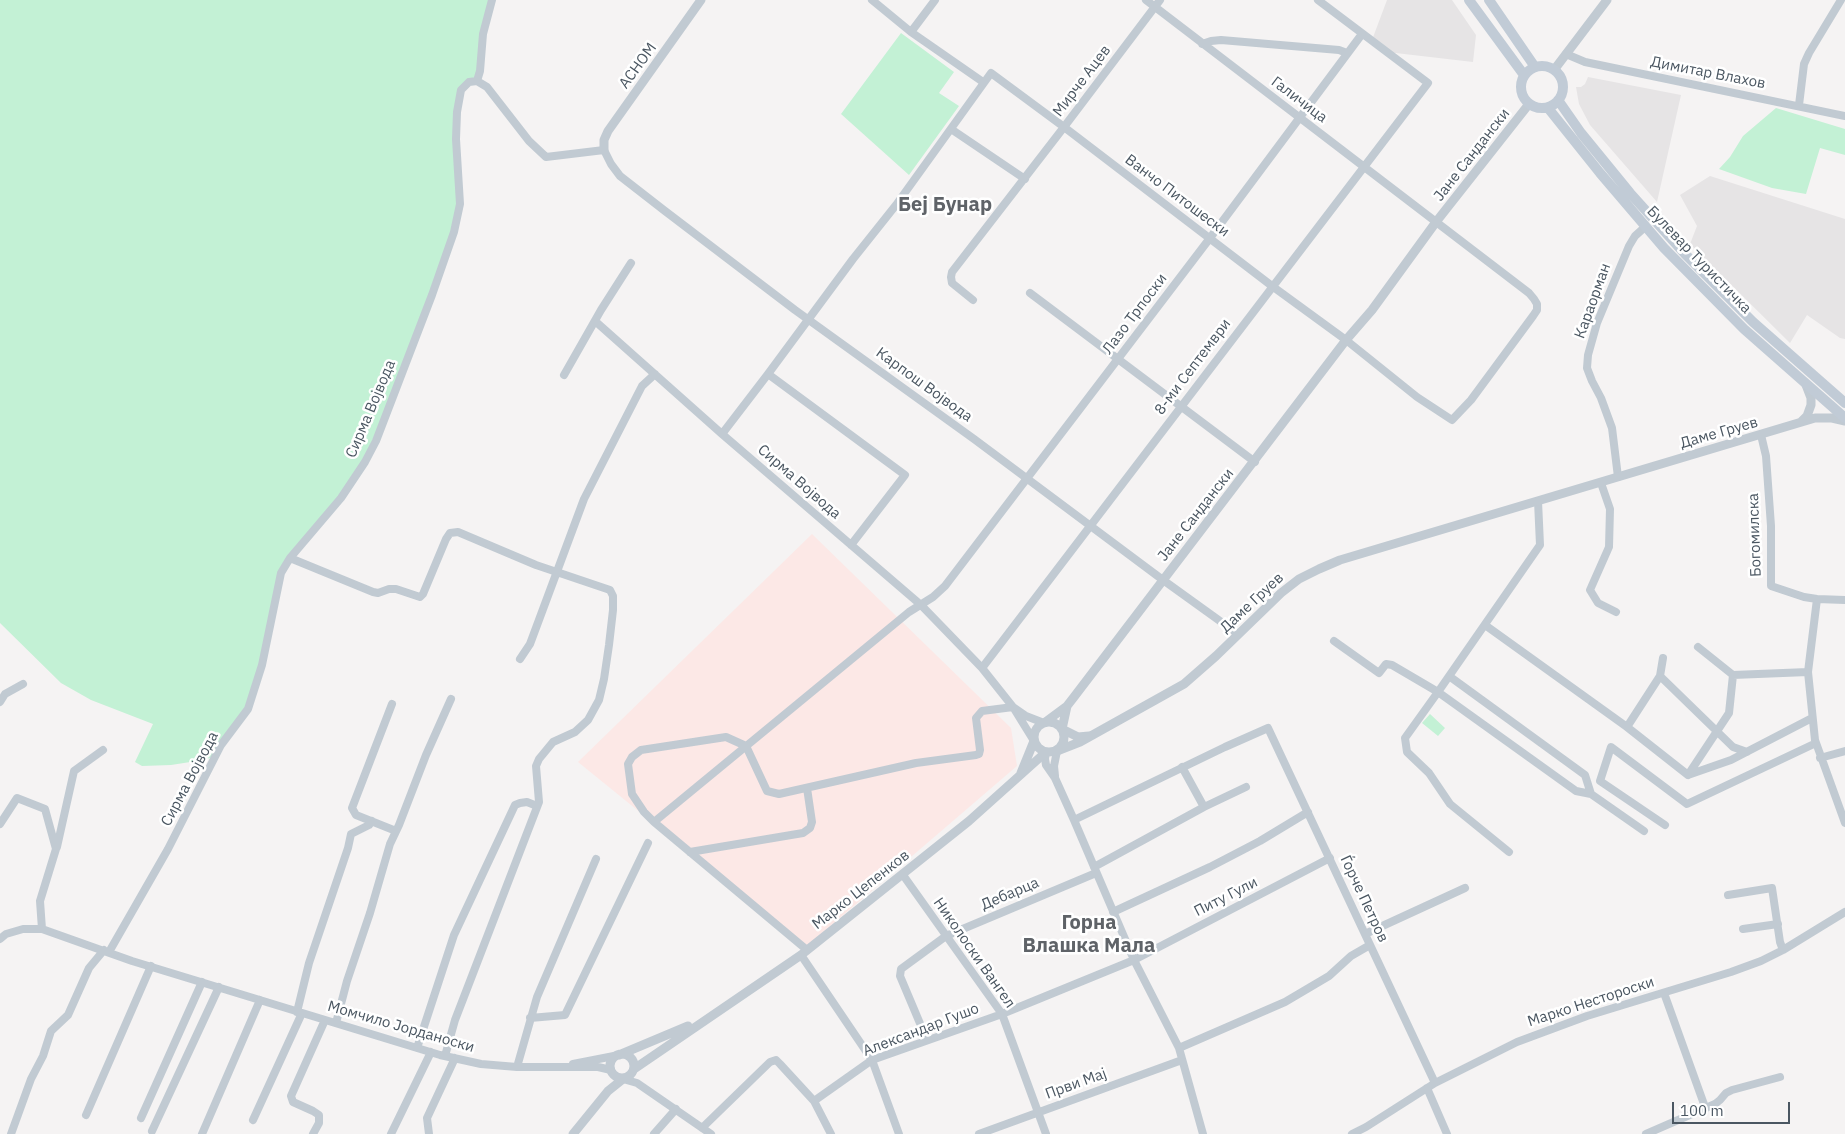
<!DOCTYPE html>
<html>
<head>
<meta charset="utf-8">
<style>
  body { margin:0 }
  #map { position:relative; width:1845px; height:1134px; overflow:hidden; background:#f5f3f3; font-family:"IBM Plex Sans",sans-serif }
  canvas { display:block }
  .scale { position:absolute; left:1672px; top:1102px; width:118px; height:22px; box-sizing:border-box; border:2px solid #4a5661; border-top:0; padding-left:6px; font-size:15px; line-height:18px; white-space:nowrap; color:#4a5661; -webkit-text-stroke:4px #fff; paint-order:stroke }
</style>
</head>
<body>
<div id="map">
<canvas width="1845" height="1134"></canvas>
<div class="scale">100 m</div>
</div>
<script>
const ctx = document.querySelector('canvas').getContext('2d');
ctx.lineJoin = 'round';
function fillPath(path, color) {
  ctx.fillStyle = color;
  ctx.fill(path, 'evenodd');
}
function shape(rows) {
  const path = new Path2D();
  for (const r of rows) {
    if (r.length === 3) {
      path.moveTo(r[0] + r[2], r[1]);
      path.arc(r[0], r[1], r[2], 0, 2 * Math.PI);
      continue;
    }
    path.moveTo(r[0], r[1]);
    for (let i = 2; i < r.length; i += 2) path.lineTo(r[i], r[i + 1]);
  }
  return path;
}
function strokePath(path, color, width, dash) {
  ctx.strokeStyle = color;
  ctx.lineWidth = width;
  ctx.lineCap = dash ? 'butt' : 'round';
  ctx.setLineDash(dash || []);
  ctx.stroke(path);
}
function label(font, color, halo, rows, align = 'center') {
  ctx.font = font + ' "IBM Plex Sans",sans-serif';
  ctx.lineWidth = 5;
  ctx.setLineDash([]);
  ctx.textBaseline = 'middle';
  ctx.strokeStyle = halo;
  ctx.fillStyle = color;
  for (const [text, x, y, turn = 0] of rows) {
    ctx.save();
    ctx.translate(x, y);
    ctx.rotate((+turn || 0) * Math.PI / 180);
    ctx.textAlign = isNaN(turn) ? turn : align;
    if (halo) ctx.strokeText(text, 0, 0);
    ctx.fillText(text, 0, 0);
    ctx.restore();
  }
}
fillPath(shape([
  [1387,0,1452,0,1476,35,1473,62,1387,52,1372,40],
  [1588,77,1681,95,1657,202,1590,125,1579,104,1576,87,1581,87,1585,84],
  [1710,176,1845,219,1845,339,1840,338,1807,315,1790,343,1690,244,1697,226,1680,195]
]), '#e6e4e5');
fillPath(shape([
  [812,534,1011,728,1017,766,806,947,578,762]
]), '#fce8e6');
fillPath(shape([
  [0,0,492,0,477,81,460,92,459,176,454,232,365,462,281,573,248,709,216,756,203,760,171,765,142,766,135,762,153,724,91,700,61,683,0,623],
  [901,33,954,72,939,93,959,106,909,175,841,114],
  [1776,108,1845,129,1845,155,1820,148,1806,194,1772,188,1719,169,1730,157,1743,136],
  [1430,714,1445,728,1438,736,1422,723]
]), '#c3f1d5');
strokePath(shape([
  [872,0,911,32,983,82],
  [911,32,935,0],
  [1202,44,1211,41,1221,40,1339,50,1347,53],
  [1566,54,1585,62,1845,116],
  [477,81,480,71,483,34,492,0],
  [1799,105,1804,64,1809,53,1841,0],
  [951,129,1025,179],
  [1030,293,1255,462],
  [973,300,952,283,951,277,952,272,1064,127,1160,0],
  [595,321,722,434,921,605,982,668,1013,707,1034,741],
  [768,374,905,475,851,545],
  [564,375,601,310,631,263],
  [722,434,768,374,853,259,896,205,991,73,1064,127,1272,286,1346,340,1417,397,1452,420,1471,400,1533,316,1537,310,1537,304,1534,299,1529,293,1146,0],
  [1761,435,1766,456,1771,526,1771,586,1804,597,1817,599,1845,600],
  [1618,477,1612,428,1601,398,1592,381,1587,368,1588,355,1597,323,1629,246,1635,236,1645,227],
  [1601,483,1610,509,1609,547,1590,590,1598,603,1616,612],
  [1538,501,1540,545,1438,692,1576,791,1591,794,1644,831],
  [290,558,373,592,378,593,389,589,396,589,420,597,423,594,446,539,450,533,458,532,536,565,610,590,613,596,613,610,609,645,604,679,599,700,588,720,575,732,553,742,539,759,536,766,539,802,455,1020,445,1056],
  [1817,599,1808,672,1815,740,1845,823],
  [1485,625,1627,727,1688,775,1731,760,1812,718],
  [1334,641,1379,673,1386,664,1392,665,1438,692,1405,738,1407,752,1429,773,1450,804,1509,852],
  [1698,647,1733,675,1808,672],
  [520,659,530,644,584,499,642,386,655,374],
  [982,668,1428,83,1318,0],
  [1449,676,1585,775,1591,794],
  [1660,676,1733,747,1747,752],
  [0,702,5,694,23,684],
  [392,704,352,808,356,815,396,831],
  [1627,727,1660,676,1663,658],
  [1046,752,1045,759,1046,765,1055,778,1074,820,1134,960,1179,1048,1203,1134],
  [1820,758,1845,751],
  [1182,767,1204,807],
  [1688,775,1729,713,1733,675],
  [1055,776,1054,766,1057,751],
  [1074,820,1225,747,1268,728,1435,1083],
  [654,822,644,812,632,794,628,764,632,757,641,750,726,737,746,746,767,791,779,794,916,763,976,755,979,754,980,750,976,718,982,711,1013,707,1026,716,1044,723],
  [0,824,17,798,45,809,56,849,40,901,42,929],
  [1665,825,1600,781,1611,747,1687,804,1816,743],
  [57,847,74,771,103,750],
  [690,852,803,833,810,828,812,822,807,788],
  [1094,867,1204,807,1246,787],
  [903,875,1002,1014,1046,1134],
  [1728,895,1772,888,1780,942,1783,950],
  [1113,912,1210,867,1260,841,1308,812],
  [1743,929,1778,924],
  [1365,934,1465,888],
  [0,939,6,934,23,929,42,929,132,961,440,1055,481,1064,517,1067,598,1067,611,1070],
  [807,950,654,822,909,612,933,597,945,586,1210,238,1362,34],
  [109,952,168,849,221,745,248,709,262,665,281,573,290,558,341,498,365,462,376,441,432,295,454,232,460,204,456,139,457,112,461,90,469,82,477,81,487,87,529,141,546,157,604,150,611,164,620,176,665,211,795,310,974,439,1163,580,1238,634],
  [801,955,872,1060,899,1134],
  [1664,993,1705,1107],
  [297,1012,309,963,348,848,351,834,369,825,372,821],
  [530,1018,565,1015,648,843],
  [336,1023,347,981,370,913,390,844,399,825,426,755,451,699],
  [927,1040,900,976,901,969,946,936,1096,873],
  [417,1048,454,935,515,805,520,803,527,802,537,806],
  [1179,1048,1285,1002,1329,976,1351,956,1370,945],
  [573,1064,619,1055],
  [517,1067,537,997,596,859],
  [623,1079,637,1083,711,1134],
  [1427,1088,1447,1134],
  [814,1101,831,1134],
  [86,1115,151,966],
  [141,1118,202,982],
  [253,1120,302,1013],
  [702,1128,770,1062,776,1060,780,1064,814,1101,872,1060,1002,1014,1134,960,1330,858],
  [152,1131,219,987],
  [11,1134,31,1079,43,1056,51,1031,68,1015,89,968,104,950],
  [202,1134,260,1000],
  [313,1134,319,1123,319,1115,313,1111,293,1102,291,1096,325,1020],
  [391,1134,431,1052],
  [429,1134,427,1118,455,1058],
  [654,1134,676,1109],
  [979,1134,1182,1060],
  [1352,1134,1366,1127,1435,1083,1517,1042,1587,1016,1731,972,1761,961,1783,950,1845,912],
  [1646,1134,1715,1104,1720,1100,1726,1093,1732,1090,1780,1077]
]), '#c1cad2', 8);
strokePath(shape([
  [1554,70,1607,0],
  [604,150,604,140,608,131,701,0],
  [1801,422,1807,416,1811,405,1811,398,1806,385],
  [1067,706,1062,729,1078,737,1089,736],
  [1049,737,15],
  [1044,723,1067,706,1074,697,1346,340,1372,310,1436,222,1529,104],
  [1057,751,1080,742,1184,684,1216,656,1281,593,1299,579,1319,569,1340,560,1815,418,1832,418,1845,421],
  [1021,773,1034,741],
  [622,1066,12],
  [619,1055,688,1026],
  [634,1069,801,955,969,821,1046,752],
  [573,1134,608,1091,623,1079]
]), '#c1cad2', 9);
strokePath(shape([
  [1469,0,1524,75],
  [1489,0,1535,67],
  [1542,87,21],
  [1558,100,1581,133,1630,193,1685,254,1753,322,1845,403],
  [1548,108,1600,173,1664,248,1744,329,1845,418]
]), '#c1cbd6', 10);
label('15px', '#4a5661', '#fff', [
  ["АСНОМ",638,66,-54],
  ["Димитар Влахов",1708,73,11],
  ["Мирче Ацев",1082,81,-53],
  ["Галичица",1299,100,37],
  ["Јане Сандански",1472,155,-52],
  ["Ванчо Питошески",1177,196,37],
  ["Булевар Туристичка",1699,260,46],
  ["Караорман",1593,301,-70],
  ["Лазо Трпоски",1135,314,-53],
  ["8-ми Септември",1193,367,-53],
  ["Карпош Војвода",924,385,36],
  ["Сирма Војвода",371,409,-67],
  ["Даме Груев",1719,433,-16],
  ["Сирма Војвода",799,482,41],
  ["Јане Сандански",1196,515,-52],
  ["Богомилска",1755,535,-92],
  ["Даме Груев",1252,603,-43],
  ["Сирма Војвода",190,779,-62],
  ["Марко Цепенков",861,890,-38],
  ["Дебарца",1010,894,-23],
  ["Питу Гули",1226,897,-27],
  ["Ѓорче Петров",1364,899,65],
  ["Николоски Вангел",974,953,55],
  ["Марко Нестороски",1591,1002,-18],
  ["Момчило Јорданоски",401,1027,16],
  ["Александар Гушо",921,1030,-21],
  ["Први Мај",1076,1084,-20]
]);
label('bold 20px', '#5f6368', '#fff', [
  ["Беј Бунар",945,205],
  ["Горна",1089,923],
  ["Влашка Мала",1089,946]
]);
</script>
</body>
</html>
